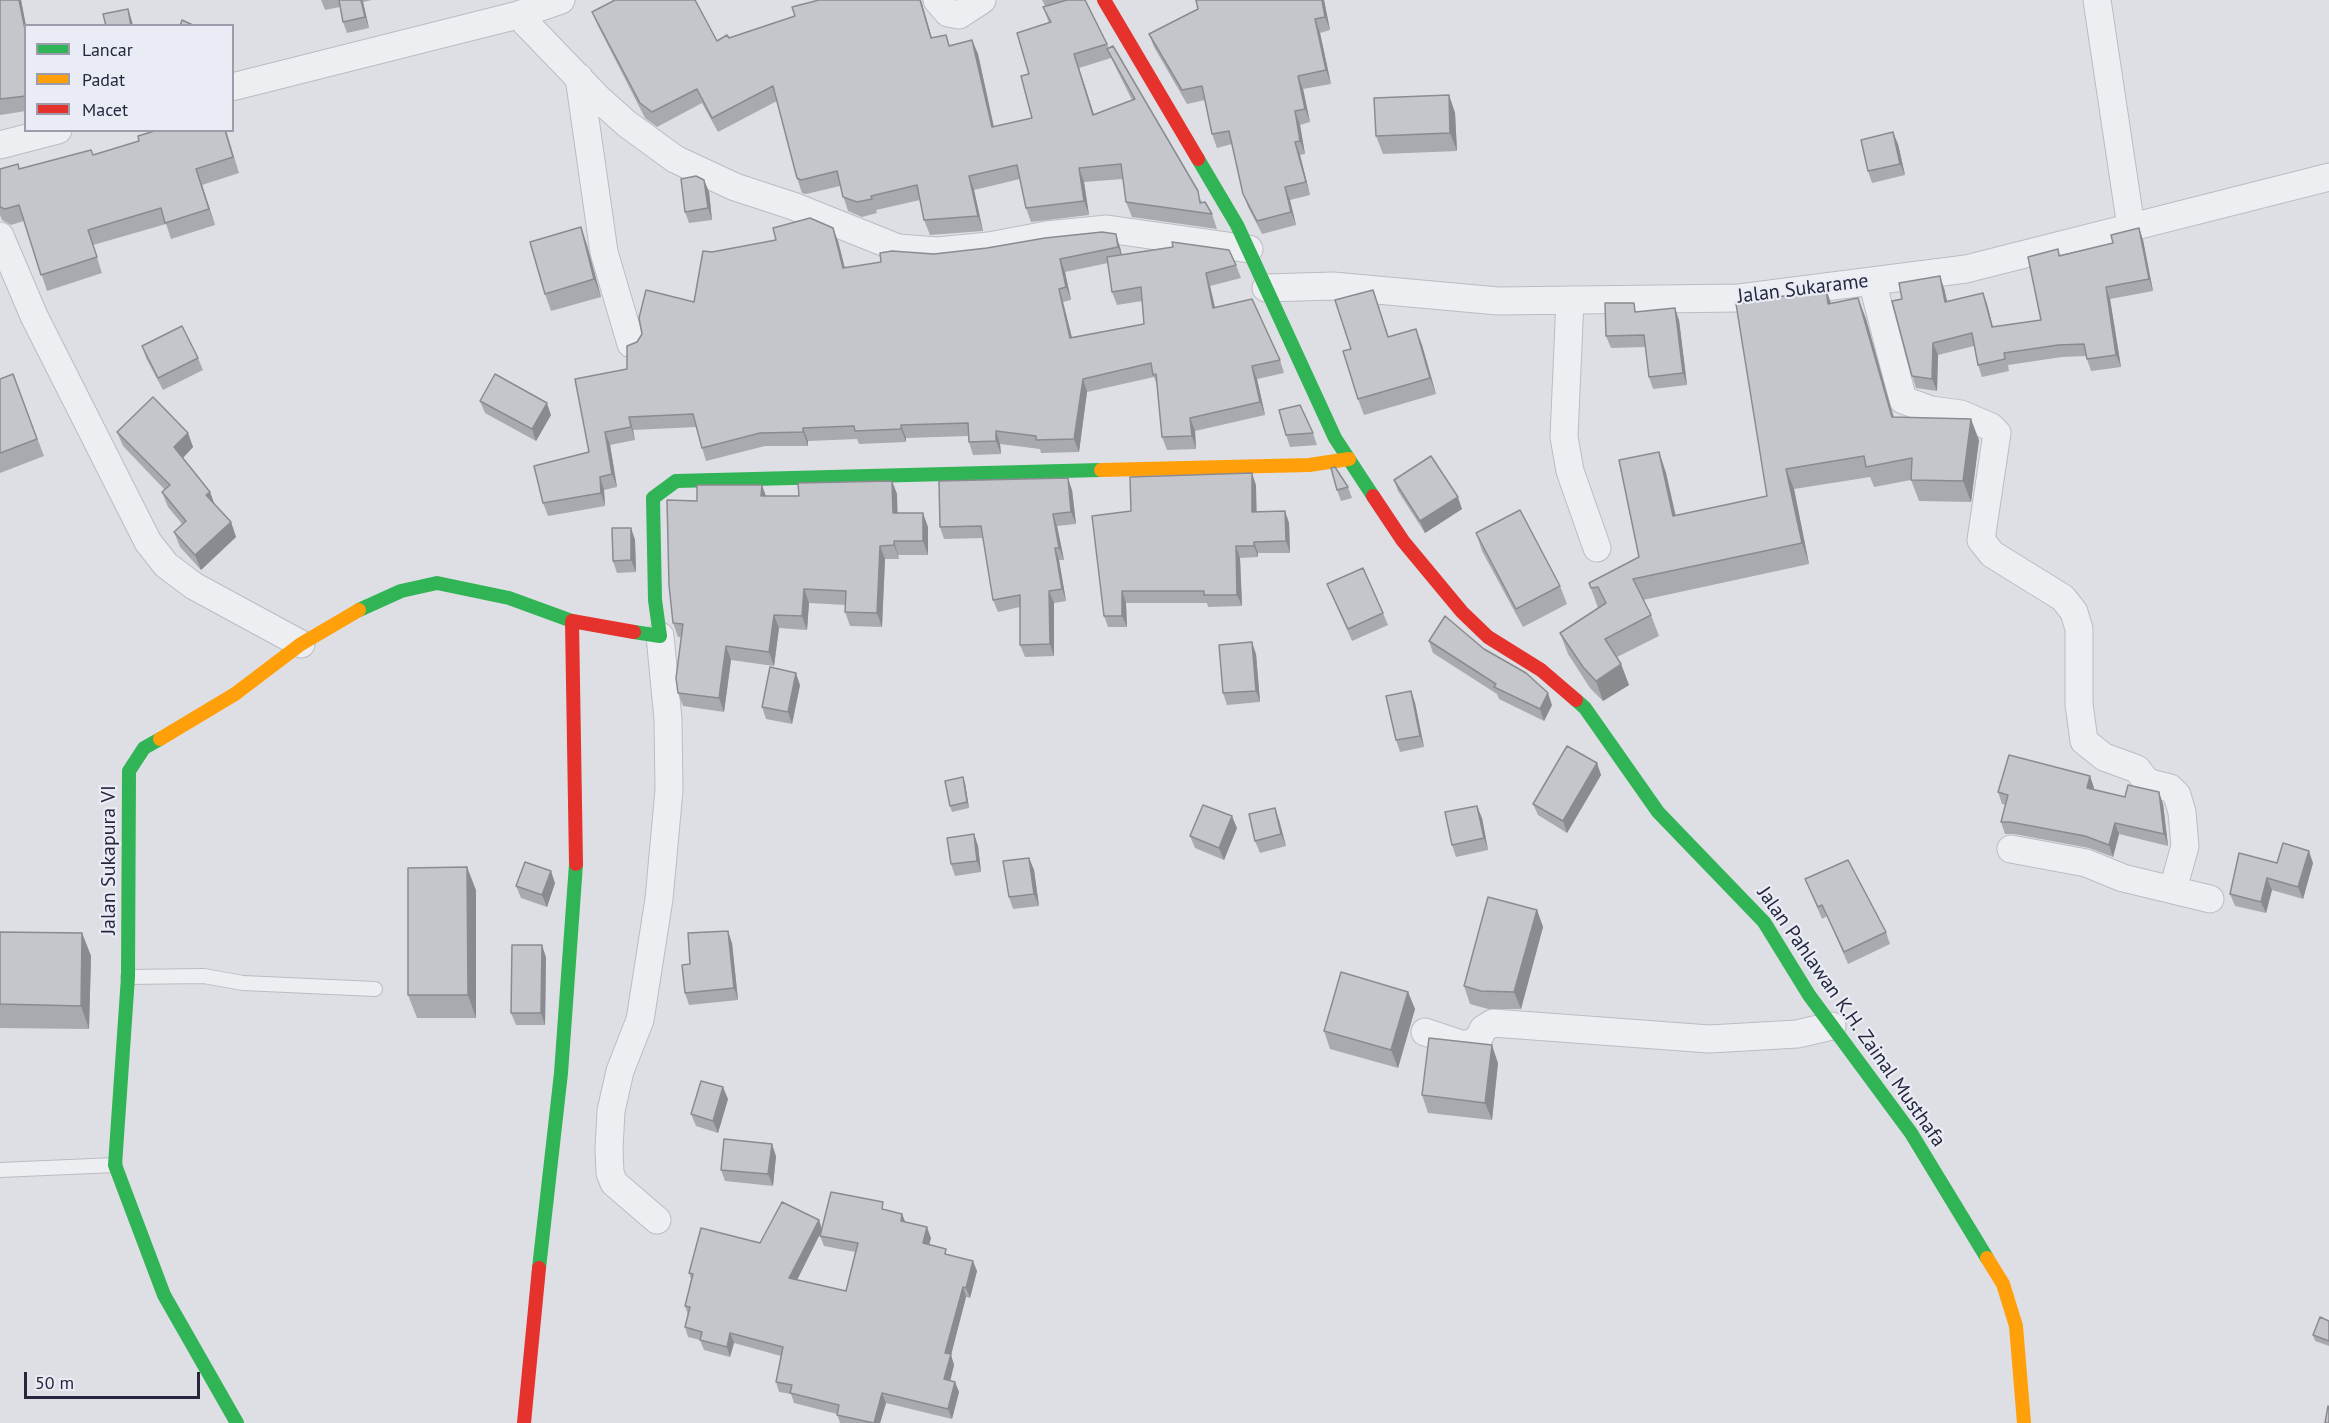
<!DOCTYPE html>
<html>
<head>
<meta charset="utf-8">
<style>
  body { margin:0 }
  #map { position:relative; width:2329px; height:1423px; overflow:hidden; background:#dedfe4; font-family:"PT Sans",sans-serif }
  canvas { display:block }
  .legend { position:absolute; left:24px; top:24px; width:210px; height:108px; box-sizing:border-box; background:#eaecf5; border:2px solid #9b9dac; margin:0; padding:8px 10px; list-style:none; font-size:18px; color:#24273e }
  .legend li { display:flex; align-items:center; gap:12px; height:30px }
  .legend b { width:30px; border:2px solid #9b9dac }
  .scale { position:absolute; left:24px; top:1372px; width:176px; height:27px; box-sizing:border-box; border:3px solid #24273e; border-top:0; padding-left:8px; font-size:18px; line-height:21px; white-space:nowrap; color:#24273e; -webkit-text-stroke:4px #eaecf5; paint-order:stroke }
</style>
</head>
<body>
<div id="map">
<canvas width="2329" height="1423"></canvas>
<ul class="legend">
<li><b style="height:8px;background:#30b455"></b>Lancar</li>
<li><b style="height:8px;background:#ff9f0a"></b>Padat</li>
<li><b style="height:8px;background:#e5322d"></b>Macet</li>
</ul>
<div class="scale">50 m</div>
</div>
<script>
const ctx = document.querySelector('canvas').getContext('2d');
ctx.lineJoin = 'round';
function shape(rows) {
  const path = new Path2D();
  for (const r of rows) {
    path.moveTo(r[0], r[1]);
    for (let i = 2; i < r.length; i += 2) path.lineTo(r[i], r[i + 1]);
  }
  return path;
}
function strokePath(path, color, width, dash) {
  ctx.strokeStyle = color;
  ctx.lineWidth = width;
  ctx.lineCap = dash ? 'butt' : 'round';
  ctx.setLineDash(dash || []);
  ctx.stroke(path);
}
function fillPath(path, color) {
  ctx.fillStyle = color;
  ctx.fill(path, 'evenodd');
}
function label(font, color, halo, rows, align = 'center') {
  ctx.font = font + ' "PT Sans",sans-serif';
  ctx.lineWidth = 4.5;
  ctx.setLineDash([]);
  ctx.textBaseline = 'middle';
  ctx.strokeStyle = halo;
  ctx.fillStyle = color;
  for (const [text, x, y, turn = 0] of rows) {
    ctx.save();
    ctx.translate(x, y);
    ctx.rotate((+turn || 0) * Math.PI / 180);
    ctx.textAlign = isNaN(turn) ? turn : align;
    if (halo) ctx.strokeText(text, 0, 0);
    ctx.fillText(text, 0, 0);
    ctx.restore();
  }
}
const lane = shape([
  [128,977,204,976,243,983,375,989],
  [0,1170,115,1165]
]);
const street = shape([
  [937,0,948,13,959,15,982,0],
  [2097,0,2131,227],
  [518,15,599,99,627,124,675,159,735,187,793,206,898,248,937,251,989,246,1047,235,1107,229,1249,249],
  [579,77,604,252,631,344],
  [232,87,518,15,561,0],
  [0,145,58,130],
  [0,236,34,316,148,542,166,565,194,586,301,644],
  [1872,281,1903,400,1931,410,1961,414,1991,427,1997,433,1981,540,1992,554,2063,598,2074,612,2079,629,2079,704,2084,741,2104,757,2137,769,2147,782,2170,788,2177,795,2182,812,2185,846,2173,889],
  [1266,288,1333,286,1498,301,1739,298,1966,269,2329,177],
  [1570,300,1564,437,1570,471,1597,548],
  [2011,849,2086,863,2123,878,2210,899],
  [1425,1032,1464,1045,1478,1040,1483,1029,1493,1023,1709,1039,1797,1034,1832,1026],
  [657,1220,614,1183,610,1173,609,1149,611,1111,620,1071,640,1020,659,899,669,790,668,719,660,636]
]);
strokePath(lane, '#bbbcc2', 16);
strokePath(street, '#bbbcc2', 29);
strokePath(lane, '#edeef1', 14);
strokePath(street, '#edeef1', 27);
strokePath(shape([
  [1198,159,1237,225,1335,438,1373,496],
  [359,610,401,591,437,583,509,598,572,621],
  [634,632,660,636,655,600,653,498,676,481,1101,470],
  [1576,700,1585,708,1658,812,1764,922,1809,995,1911,1133,1987,1258],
  [160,739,144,748,129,771,128,977,115,1165,164,1295,237,1423],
  [539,1268,561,1073,576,864]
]), '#30b455', 14);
strokePath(shape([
  [1101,470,1309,465,1349,459],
  [160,739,235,694,301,644,359,610],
  [1987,1258,2003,1284,2016,1326,2024,1423]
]), '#ff9f0a', 14);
strokePath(shape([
  [1104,0,1198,159],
  [1373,496,1403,541,1462,612,1488,637,1541,670,1576,700],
  [576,864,572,621,634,632],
  [524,1423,539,1268]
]), '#e5322d', 14);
fillPath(shape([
  [0,0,21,0,26,26,26,111,0,115],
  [321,0,372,0,363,2,369,28,347,33,343,22,340,7,325,10],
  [1042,0,1085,0,1109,48,1202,202,1212,214,1217,229,1132,217,1126,202,1123,179,1084,182,1089,215,1031,222,1026,208,1020,179,974,190,983,231,930,235,924,220,920,200,876,210,877,213,862,217,848,211,840,186,806,194,802,193,797,178,777,101,718,132,702,103,657,127,645,118,598,26,592,12,717,41,729,38,932,38,950,45,972,40,978,54,994,127,1032,118,1029,74,1049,23,1043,7,1045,6],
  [1111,58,1132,100,1094,115,1079,68],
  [1196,0,1324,0,1330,30,1320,33,1331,84,1303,89,1310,122,1300,125,1305,154,1300,155,1310,195,1290,200,1296,225,1262,234,1248,207,1243,194,1232,144,1217,148,1212,134,1205,100,1187,104,1154,47,1149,34,1198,9],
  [1449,95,1455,113,1457,151,1383,154,1376,136],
  [158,130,226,130,239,173,202,185,215,225,171,239,166,224,93,245,102,273,47,291,24,221,11,225,2,220,0,215,0,169,19,169,93,155,139,141],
  [1898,144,1905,175,1872,183,1868,171],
  [704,180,709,192,712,220,689,223,685,212],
  [581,227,587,245,601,297,551,311,545,294],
  [2139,228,2143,240,2153,291,2110,299,2121,367,2091,371,2086,356,2062,357,2008,365,2009,371,1982,377,1978,365,1974,346,1938,355,1937,391,1916,388,1912,376,1902,299,1944,288,1947,301,1983,293,1987,304,1993,327,2041,320,2058,249,2060,255,2113,243],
  [838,241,845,268,934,254,1120,247,1122,255,1236,265,1241,278,1210,286,1215,307,1280,360,1284,373,1257,379,1265,415,1195,431,1196,449,1167,450,1162,437,1157,385,1154,377,1087,392,1079,452,1041,453,1040,449,1000,444,1001,454,973,455,969,442,968,436,906,438,906,442,859,444,857,439,808,441,808,446,765,446,706,461,696,427,633,430,635,440,610,445,617,487,604,490,605,506,548,516,543,503,589,452,627,369,637,342,694,302,712,252],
  [1108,263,1112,292,1117,305,1142,301,1144,324,1072,337,1063,302,1071,300,1065,272],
  [1826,289,1831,303,1858,298,1866,319,1894,417,1979,440,1971,502,1919,501,1911,480,1874,487,1870,477,1794,489,1809,564,1643,600,1651,615,1659,636,1617,657,1621,664,1629,685,1603,701,1590,688,1568,654,1560,633,1598,608,1589,583,1639,557,1659,452,1666,473,1676,516,1767,496],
  [1373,290,1389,337,1416,329,1422,345,1436,394,1364,415,1358,399,1351,349],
  [1637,312,1679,320,1687,385,1653,389,1649,377,1646,347,1611,348,1606,336],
  [142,346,198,358,203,370,163,390,146,358],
  [13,374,44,456,0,473,0,379],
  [480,401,551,415,536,441,485,413],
  [117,432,188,433,193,447,183,458,210,492,215,505,231,522,236,537,201,570,180,547,174,532,183,525,168,507,162,492,165,490,123,446],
  [1313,433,1317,445,1290,447,1286,435],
  [1394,480,1462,509,1425,533,1398,491],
  [892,481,897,494,897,513,928,527,928,555,898,555,899,559,885,559,882,627,850,626,845,612,846,605,809,603,807,630,779,628,774,666,731,660,724,712,683,706,678,693,682,637,678,637,673,623,697,501,766,496,799,496],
  [1256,485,1256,512,1285,511,1289,523,1290,553,1258,553,1258,557,1240,558,1242,606,1208,607,1207,603,1126,603,1127,627,1108,627,1104,616,1131,511],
  [1348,487,1352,498,1341,501,1337,490],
  [1072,490,1076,524,1057,526,1064,560,1059,560,1066,601,1054,603,1054,656,1025,657,1020,645,1020,607,998,612,993,600,983,538,944,539,940,527],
  [631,528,635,540,636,572,617,573,613,561],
  [1476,533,1560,586,1567,604,1523,627,1482,551],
  [1327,584,1383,613,1388,625,1352,641,1332,596],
  [1429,641,1484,649,1552,705,1544,721,1499,699,1497,694,1433,653],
  [1256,654,1260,702,1227,705,1223,693],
  [800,685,792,724,766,719,762,707],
  [1411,691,1415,703,1424,747,1400,752,1396,740],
  [1597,763,1601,775,1567,833,1538,815,1533,804],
  [2090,776,2094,788,2093,789,2125,797,2163,804,2168,846,2119,834,2113,857,2089,848,2014,834,2005,834,2001,822,2006,805,2002,804,1998,792],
  [963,777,965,783,969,808,952,812,950,806],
  [1482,818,1488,850,1456,857,1452,845],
  [1279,820,1286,846,1260,853,1255,841],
  [1237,828,1224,860,1195,848,1190,836],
  [974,834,978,846,981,872,955,876,951,864],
  [1029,858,1034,870,1039,906,1013,909,1009,897],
  [2277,863,2313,863,2303,899,2272,890,2266,913,2235,906,2230,894],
  [1805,879,1886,932,1890,944,1848,964,1827,916,1822,919],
  [555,883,547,907,521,898,516,886],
  [476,890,476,1018,417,1018,408,995],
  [1537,910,1543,927,1521,1009,1488,1009,1470,1004,1464,986],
  [0,932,82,933,91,956,89,1029,0,1028],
  [732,943,738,1000,689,1005,685,993,690,964],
  [546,957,545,1025,516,1025,511,1013],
  [1408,992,1415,1009,1398,1068,1330,1049,1324,1031],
  [1498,1063,1492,1120,1428,1113,1422,1095],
  [728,1099,718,1133,696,1126,691,1114],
  [776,1156,773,1186,725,1181,721,1170],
  [886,1210,902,1214,905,1222,931,1238,929,1245,977,1271,970,1298,966,1297,951,1355,954,1365,950,1381,955,1382,959,1392,952,1419,886,1403,880,1423,840,1423,837,1414,794,1403,791,1394,779,1392,776,1382,781,1356,734,1343,730,1357,704,1350,700,1340,688,1337,685,1327,688,1315,685,1306,691,1279,689,1273,760,1243,819,1220,822,1230],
  [821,1232,820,1236,824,1246,855,1252,846,1291,797,1280],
  [2329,1321,2329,1346,2315,1341,2313,1335]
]), '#a9aaaf');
fillPath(shape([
  [19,0,21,0,26,26,26,34],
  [361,0,362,0,363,2,369,28,365,17],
  [920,0,921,0,936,52,931,38],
  [1322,0,1324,0,1330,30,1325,17],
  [128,9,132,21,133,26,131,26],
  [1315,19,1320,33,1331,84,1326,70],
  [972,40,978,54,997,142,992,127],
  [1074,54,1079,68,1099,130,1093,115],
  [1298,76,1303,89,1310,122,1305,109],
  [1449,95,1455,113,1457,151,1450,133],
  [1295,111,1300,125,1305,154,1300,141],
  [1893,132,1898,144,1905,175,1900,164],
  [1295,142,1300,155,1310,195,1306,182],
  [1079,168,1084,182,1089,215,1084,201],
  [196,169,202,185,215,225,209,209],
  [969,176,974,190,983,231,978,216],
  [704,180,709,192,712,220,708,208],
  [1285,187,1290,200,1296,225,1291,212],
  [581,227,587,245,601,297,594,279],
  [833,228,838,241,848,281,843,268],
  [2139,228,2143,240,2153,291,2149,279],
  [1116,234,1120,247,1123,260,1118,247],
  [1060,259,1065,272,1071,300,1066,287],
  [1206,273,1210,286,1218,321,1213,308],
  [1940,276,1944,288,1950,314,1945,302],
  [2106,287,2110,299,2121,367,2116,355],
  [1059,289,1063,302,1075,351,1070,338],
  [1826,289,1833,310,1828,304],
  [1983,293,1987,304,1996,339,1992,327],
  [1858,298,1866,319,1899,438,1892,417],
  [1675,308,1679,320,1687,385,1683,373],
  [1416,329,1422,345,1436,394,1430,378],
  [1933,343,1938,355,1937,391,1932,379],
  [1252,366,1257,379,1265,415,1260,402],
  [1083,379,1087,392,1079,452,1074,439],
  [547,403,551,415,536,441,532,429],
  [629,417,633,430,635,440,631,427],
  [1190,418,1195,431,1196,449,1192,436],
  [1971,419,1979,440,1971,502,1963,481],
  [901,425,906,438,906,442,901,429],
  [803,428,808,441,808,446,803,432],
  [996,431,1000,444,1001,454,996,441],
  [605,432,610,445,617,487,612,474],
  [188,433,193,447,179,462,174,447],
  [1659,452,1666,473,1680,537,1673,516],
  [1786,469,1794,489,1809,564,1802,543],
  [1252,473,1256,485,1257,524,1252,512],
  [600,477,604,490,605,506,601,493],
  [1068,478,1072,490,1076,524,1071,512],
  [892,481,897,494,898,527,893,513],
  [762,485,767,499,761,496],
  [210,492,215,506,206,495],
  [1458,497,1462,509,1425,533,1420,521],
  [1285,511,1289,523,1290,553,1286,541],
  [923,513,928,527,928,555,923,541],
  [1053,514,1057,526,1064,560,1059,548],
  [231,522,236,537,201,570,195,555],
  [631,528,635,540,636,572,631,560],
  [894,541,898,555,899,559,894,545],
  [1254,542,1258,553,1258,557,1254,546],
  [880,546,885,559,882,627,877,613],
  [1236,546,1240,558,1242,606,1237,595],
  [1055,548,1059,560,1066,601,1062,589],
  [804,589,809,603,807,630,802,616],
  [1049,591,1054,603,1054,656,1050,644],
  [1122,591,1126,603,1127,627,1122,616],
  [774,615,779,628,774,666,769,652],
  [1252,642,1256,654,1260,702,1256,691],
  [726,646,731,660,724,712,719,698],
  [1621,664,1629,685,1603,701,1596,681],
  [796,673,800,685,792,724,788,712],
  [1411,691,1415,703,1424,747,1420,736],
  [1548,693,1552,705,1544,721,1540,709],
  [1597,763,1601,775,1567,833,1563,821],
  [2090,776,2094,788,2091,799,2087,788],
  [963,777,965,783,969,808,967,802],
  [2159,792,2163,804,2168,846,2164,834],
  [1477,806,1482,818,1488,850,1484,838],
  [1275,808,1279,820,1286,846,1281,834],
  [1232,816,1237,828,1224,860,1219,848],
  [2115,823,2119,834,2113,857,2109,845],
  [974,834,978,846,981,872,977,861],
  [2309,851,2313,863,2303,899,2298,887],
  [1029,858,1034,870,1039,906,1034,894],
  [467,867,476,890,476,1018,468,995],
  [551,871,555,883,547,907,542,895],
  [2267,878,2272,890,2266,913,2261,902],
  [1537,910,1543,927,1521,1009,1514,992],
  [728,931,732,943,738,1000,734,988],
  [82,933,91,956,89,1029,81,1006],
  [542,945,546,957,545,1025,541,1013],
  [1408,992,1415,1009,1398,1068,1391,1050],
  [1492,1045,1498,1063,1492,1120,1485,1103],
  [723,1087,728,1099,718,1133,713,1121],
  [772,1144,776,1156,773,1186,768,1174],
  [902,1214,906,1224,901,1221],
  [819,1220,822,1230,793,1288,789,1278],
  [927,1227,931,1238,926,1254,923,1243],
  [973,1261,977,1271,970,1298,966,1288],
  [963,1287,966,1297,951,1355,954,1365,948,1390,944,1379,945,1353],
  [730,1333,734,1343,730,1357,727,1347],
  [955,1382,959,1392,952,1419,948,1409],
  [882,1393,886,1403,880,1423,874,1423]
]), '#8a8b8f');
const building = shape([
  [0,0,19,0,26,34,26,96,0,99,0,0],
  [339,0,361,0,365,17,343,22,339,0],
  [615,0,695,0,717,41,727,35,729,38,795,16,792,7,819,0,920,0,931,38,946,35,949,46,972,40,992,127,1032,118,1021,76,1029,74,1017,33,1051,22,1043,7,1067,0,1085,0,1107,44,1074,54,1093,115,1135,99,1107,49,1113,46,1198,191,1200,203,1205,202,1212,214,1126,202,1121,164,1079,168,1084,201,1026,208,1017,165,969,176,978,216,924,220,917,185,871,196,872,199,857,202,843,197,837,171,801,180,797,178,773,86,712,118,697,89,652,112,640,103,592,12,615,0],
  [1196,0,1322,0,1325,17,1315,19,1326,70,1298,76,1305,109,1295,111,1300,141,1295,142,1306,182,1285,187,1291,212,1257,221,1243,194,1229,131,1212,134,1202,86,1182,90,1149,34,1198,9,1196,0],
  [128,9,131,26,106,26,103,14,128,9],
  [182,20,195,26,180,26,182,20],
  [1449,95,1450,133,1376,136,1374,98,1449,95],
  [158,130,225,130,233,157,196,169,209,209,165,223,161,208,88,230,97,257,41,275,19,205,5,209,0,207,0,169,18,164,19,169,91,150,93,155,139,141,138,136,158,130],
  [1893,132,1900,164,1868,171,1861,140,1893,132],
  [696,176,704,180,708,208,685,212,681,179,696,176],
  [810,218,833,228,843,268,881,262,880,253,892,251,934,254,987,248,1045,238,1102,232,1116,234,1118,247,1060,259,1066,287,1059,289,1070,338,1144,324,1141,287,1112,292,1107,257,1173,247,1172,242,1229,250,1236,265,1206,273,1213,308,1252,299,1280,360,1252,366,1260,402,1190,418,1192,436,1162,437,1156,374,1153,375,1151,363,1083,379,1074,439,1036,440,1036,436,996,431,996,441,969,442,968,423,901,425,901,429,855,431,854,426,803,428,803,432,760,433,702,448,693,414,629,417,631,427,605,432,612,474,600,477,601,493,543,503,534,466,589,452,575,379,627,369,627,346,637,342,642,334,639,318,646,290,694,302,703,251,712,252,776,240,773,228,810,218],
  [581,227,594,279,545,294,530,242,581,227],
  [2139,228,2149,279,2106,287,2116,355,2087,359,2084,344,2058,345,2004,353,2005,359,1978,365,1972,333,1933,343,1932,379,1912,376,1892,301,1902,299,1899,283,1940,276,1945,302,1983,293,1992,327,2041,320,2028,257,2058,249,2059,256,2113,243,2111,235,2139,228],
  [1826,289,1828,304,1858,298,1892,417,1971,419,1963,481,1911,480,1912,458,1866,467,1864,456,1786,469,1802,543,1633,579,1651,615,1605,639,1621,664,1596,681,1583,667,1560,633,1606,603,1598,587,1591,588,1589,583,1639,557,1619,460,1659,452,1673,516,1767,496,1736,304,1826,289],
  [1373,290,1388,337,1416,329,1430,378,1358,399,1343,351,1351,349,1335,300,1373,290],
  [1605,303,1634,303,1635,312,1675,308,1683,373,1649,377,1644,335,1606,336,1605,303],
  [182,326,198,358,158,378,142,346,182,326],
  [13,374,37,439,0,453,0,379,13,374],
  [495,374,547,403,532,429,480,401,495,374],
  [153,397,188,433,174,447,210,492,206,495,231,522,195,555,174,532,186,521,162,492,170,485,117,432,153,397],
  [1300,405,1313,433,1286,435,1279,410,1300,405],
  [1431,456,1458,497,1420,521,1394,480,1431,456],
  [1335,467,1348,487,1337,490,1331,468,1335,467],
  [1252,473,1252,512,1285,511,1286,541,1254,542,1254,546,1236,546,1237,595,1204,595,1204,591,1122,591,1122,616,1104,616,1092,516,1131,511,1130,477,1252,473],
  [1068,478,1071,512,1053,514,1059,548,1055,548,1062,589,1049,591,1050,644,1020,645,1020,595,993,600,981,526,940,527,939,481,1068,478],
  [892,481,893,513,923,513,923,541,894,541,894,545,880,546,877,613,845,612,846,591,804,589,802,616,774,615,769,652,726,646,719,698,678,693,676,678,683,624,673,623,669,585,667,500,697,501,697,485,762,485,761,496,799,496,798,483,892,481],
  [1520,510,1560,586,1516,609,1476,533,1520,510],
  [612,528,631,528,631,560,613,561,612,528],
  [1363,568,1383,613,1348,629,1327,584,1363,568],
  [1445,616,1484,649,1526,673,1548,693,1540,709,1494,687,1496,684,1429,641,1445,616],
  [1252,642,1256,691,1223,693,1219,645,1252,642],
  [770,667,796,673,788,712,762,707,770,667],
  [1411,691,1420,736,1396,740,1386,696,1411,691],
  [1567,746,1597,763,1563,821,1533,804,1567,746],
  [2009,755,2090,776,2087,788,2125,797,2128,785,2159,792,2164,834,2115,823,2109,845,2085,836,2010,822,2001,822,2008,795,1998,792,2009,755],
  [963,777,967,802,950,806,945,781,963,777],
  [1203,805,1232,816,1219,848,1190,836,1203,805],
  [1477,806,1484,838,1452,845,1445,812,1477,806],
  [1275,808,1281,834,1255,841,1249,814,1275,808],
  [974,834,977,861,951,864,947,838,974,834],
  [2283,843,2309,851,2298,887,2267,878,2261,902,2230,894,2239,853,2277,863,2283,843],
  [1029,858,1034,894,1009,897,1003,861,1029,858],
  [1848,860,1886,932,1844,952,1822,905,1818,907,1805,879,1848,860],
  [525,862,551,871,542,895,516,886,525,862],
  [467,867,468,995,408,995,408,868,467,867],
  [1488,897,1537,910,1514,992,1481,991,1464,986,1488,897],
  [728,931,734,988,685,993,682,965,690,964,688,933,728,931],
  [0,932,82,933,81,1006,0,1004,0,932],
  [512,945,542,945,541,1013,511,1013,512,945],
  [1341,972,1408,992,1391,1050,1324,1031,1341,972],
  [1429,1038,1492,1045,1485,1103,1422,1095,1429,1038],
  [701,1081,723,1087,713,1121,691,1114,701,1081],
  [724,1139,772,1144,768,1174,721,1170,724,1139],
  [831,1192,883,1202,882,1209,902,1214,901,1221,927,1227,923,1243,946,1249,945,1254,973,1261,966,1288,963,1287,945,1353,951,1354,944,1379,955,1382,948,1409,882,1393,874,1423,837,1415,839,1405,790,1393,792,1385,776,1382,783,1347,730,1333,727,1347,700,1340,702,1332,685,1327,690,1307,685,1306,693,1274,689,1273,701,1228,760,1243,782,1202,819,1220,789,1278,846,1291,858,1243,820,1236,831,1192],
  [2320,1317,2329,1321,2329,1341,2313,1335,2320,1317],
  [2328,1406,2329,1407,2329,1423,2325,1423,2328,1406]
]);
fillPath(building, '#c5c6cc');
strokePath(building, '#8a8b8f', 1.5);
label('20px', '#24273e', '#eaecf5', [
  ["Jalan Sukarame",1803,289,-7],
  ["Jalan Sukapura VI",109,860,-90],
  ["Jalan Pahlawan K.H. Zainal Musthafa",1851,1017,55]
]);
</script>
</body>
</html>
